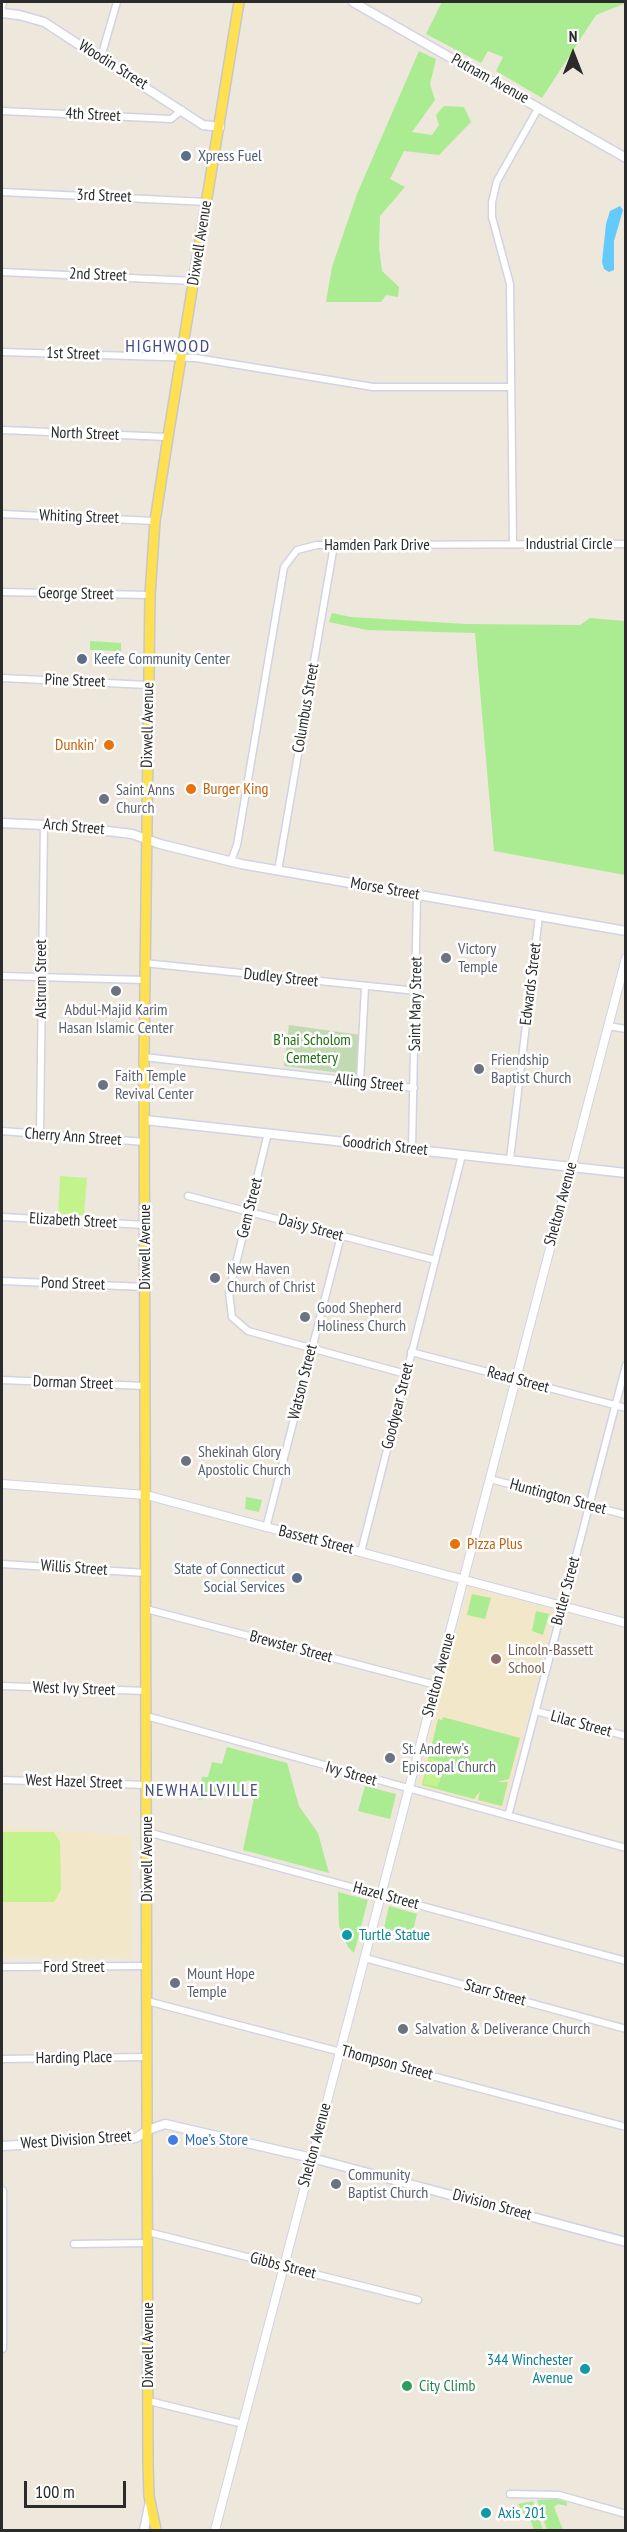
<!DOCTYPE html>
<html>
<head>
<meta charset="utf-8">
<style>
  body { margin:0 }
  #map { position:relative; width:627px; height:2532px; overflow:hidden; background:#eee7db; font-family:"PT Sans Narrow",sans-serif }
  canvas { display:block }
  .frame { position:absolute; inset:0; border:3px solid #2b2b2b; pointer-events:none }
  .north { position:absolute; left:543px; top:24px; width:60px; height:60px; -webkit-text-stroke:4px #fff; paint-order:stroke; rotate:0deg; font-size:16px; font-weight:700; line-height:24px; text-align:center; color:#2b2b2b }
  .north::after { content:''; display:block; margin:auto; width:21px; height:27px; background:#2b2b2b; clip-path:polygon(50% 0,100% 100%,50% 72%,0 100%) }
  .scale { position:absolute; left:24px; top:2481px; width:102px; height:27px; box-sizing:border-box; border:3px solid #2b2b2b; border-top:0; padding-left:8px; font-size:18px; line-height:21px; white-space:nowrap; color:#2b2b2b; -webkit-text-stroke:4px #fff; paint-order:stroke }
</style>
</head>
<body>
<div id="map">
<canvas width="627" height="2532"></canvas>
<div class="frame"></div>
<div class="north">N</div>
<div class="scale">100 m</div>
</div>
<script>
const ctx = document.querySelector('canvas').getContext('2d');
ctx.lineJoin = 'round';
function fillPath(path, color) {
  ctx.fillStyle = color;
  ctx.fill(path, 'evenodd');
}
function shape(rows) {
  const path = new Path2D();
  for (const r of rows) {
    path.moveTo(r[0], r[1]);
    for (let i = 2; i < r.length; i += 2) path.lineTo(r[i], r[i + 1]);
  }
  return path;
}
function strokePath(path, color, width, dash) {
  ctx.strokeStyle = color;
  ctx.lineWidth = width;
  ctx.lineCap = dash ? 'butt' : 'round';
  ctx.setLineDash(dash || []);
  ctx.stroke(path);
}
function label(font, color, halo, rows, align = 'center') {
  ctx.font = font + ' "PT Sans Narrow",sans-serif';
  ctx.lineWidth = 5;
  ctx.setLineDash([]);
  ctx.textBaseline = 'middle';
  ctx.strokeStyle = halo;
  ctx.fillStyle = color;
  for (const [text, x, y, turn = 0] of rows) {
    ctx.save();
    ctx.translate(x, y);
    ctx.rotate((+turn || 0) * Math.PI / 180);
    ctx.textAlign = isNaN(turn) ? turn : align;
    if (halo) ctx.strokeText(text, 0, 0);
    ctx.fillText(text, 0, 0);
    ctx.restore();
  }
}
fillPath(shape([
  [469,1587,555,1610,504,1810,417,1785],
  [2,1826,131,1836,131,1958,2,1957]
]), '#f2e7c9');
fillPath(shape([
  [442,2,625,2,626,3,596,15,542,98,496,71,503,57,488,51,481,63,426,34],
  [419,51,436,59,430,84,435,100,412,132,432,135,439,125,436,115,444,106,464,107,471,122,439,155,404,151,390,179,405,187,380,216,379,248,382,271,399,287,398,297,386,295,381,302,326,302,332,267,357,194],
  [332,613,351,617,466,624,580,625,590,618,625,621,625,875,494,851,475,633,367,630,329,622],
  [90,641,121,643,121,655,117,655,117,651,90,650],
  [246,1497,262,1500,259,1512,245,1509],
  [472,1594,491,1598,485,1619,467,1615],
  [536,1611,549,1614,543,1635,532,1631],
  [443,1717,520,1738,509,1779,497,1782,508,1782,502,1806,478,1800,480,1791,474,1799,422,1785,438,1719,442,1720],
  [227,1747,287,1763,299,1806,318,1833,329,1873,243,1850,254,1798,250,1780,243,1782,241,1793,198,1800,202,1777,208,1777,212,1762,222,1764],
  [365,1786,396,1794,390,1819,358,1811],
  [338,1892,368,1900,354,1953,348,1947,339,1926],
  [389,1906,417,1914,412,1935,384,1928],
  [556,2499,567,2502,567,2506,558,2504,554,2507,563,2530,547,2530,537,2500],
  [533,2501,543,2530,534,2530,528,2513,524,2514,518,2504]
]), '#abeb92');
fillPath(shape([
  [289,1025,361,1035,357,1075,284,1066]
]), '#c2dab1');
fillPath(shape([
  [60,1176,87,1178,84,1215,58,1214],
  [429,1758,445,1762,438,1787,423,1784],
  [2,1832,54,1832,60,1842,61,1890,54,1902,2,1902]
]), '#c2f38d');
fillPath(shape([
  [620,206,623,210,614,241,614,270,609,272,604,269,602,262,606,224,610,211]
]), '#63cafb');
const minor = shape([
  [2,8,3,2],
  [101,57,117,2],
  [2,111,171,119,182,110],
  [2,192,207,202],
  [2,272,194,281],
  [2,352,196,358,373,387,510,387],
  [2,430,168,437],
  [2,514,155,521],
  [513,544,510,284,492,217,492,202,497,181,539,107],
  [2,592,150,595],
  [2,678,148,685],
  [231,861,237,845,284,567,297,550,317,545,626,544],
  [278,871,334,545],
  [144,963,417,991],
  [2,976,144,980],
  [608,1026,626,1029],
  [144,1057,414,1088],
  [360,1082,365,987],
  [2,1131,145,1142],
  [268,1133,229,1292,232,1317,248,1331,406,1374],
  [40,1134,44,824],
  [412,1149,417,895],
  [510,1159,539,916],
  [188,1196,435,1260],
  [2,1217,145,1225],
  [2,1281,145,1287],
  [411,1352,626,1408],
  [2,1380,145,1386],
  [490,1479,626,1515],
  [266,1528,341,1236],
  [361,1552,462,1155],
  [2,1564,146,1573],
  [146,1609,436,1685],
  [2,1686,147,1691],
  [536,1711,626,1736],
  [146,1716,626,1848],
  [2,1780,147,1785],
  [508,1816,626,1365],
  [147,1832,626,1961],
  [365,1958,626,2029],
  [2,1967,147,1966],
  [147,2001,626,2127],
  [2,2059,147,2057],
  [148,2232,418,2300],
  [74,2244,148,2243],
  [149,2401,243,2424],
  [510,2494,559,2495,626,2514]
]);
const tertiary = shape([
  [2,1484,146,1495,626,1623],
  [215,2530,626,958]
]);
const secondary = shape([
  [353,2,626,158],
  [2,13,19,15,44,22,203,125,220,127],
  [2,823,66,826,132,834,160,844,241,864,626,931],
  [145,1120,626,1173],
  [2,2146,136,2138,148,2130,165,2124,312,2158,626,2242],
  [2,2191,2,2348],
  [144,2530,150,2501]
]);
const primary = shape([
  [156,2530,149,2496,148,2465,144,1057,150,595,155,521,168,437,239,2]
]);
strokePath(minor, '#d1d3e5', 9);
strokePath(tertiary, '#d1d3e5', 10);
strokePath(secondary, '#d1d3e5', 11);
strokePath(primary, '#c8c8c8', 12);
strokePath(minor, '#fff', 6);
strokePath(tertiary, '#fff', 8);
strokePath(secondary, '#fff', 8);
strokePath(primary, '#ffe050', 9);
for (const [x, y, r, color] of [
  [186,156,6,"#5c6f8a"],
  [82,659,6,"#5c6f8a"],
  [109,745,6,"#e8710a"],
  [191,789,6,"#e8710a"],
  [104,799,6,"#6b7280"],
  [446,958,6,"#6b7280"],
  [116,991,6,"#6b7280"],
  [479,1069,6,"#6b7280"],
  [103,1085,6,"#6b7280"],
  [215,1278,6,"#6b7280"],
  [305,1317,6,"#6b7280"],
  [186,1461,6,"#6b7280"],
  [455,1544,6,"#e8710a"],
  [297,1578,6,"#5c6f8a"],
  [496,1659,6,"#8d6e63"],
  [390,1758,6,"#6b7280"],
  [347,1935,6,"#0f9aa8"],
  [175,1983,6,"#6b7280"],
  [403,2029,6,"#6b7280"],
  [173,2140,6,"#3f7fe0"],
  [336,2184,6,"#6b7280"],
  [585,2369,6,"#0f9aa8"],
  [407,2386,6,"#2e9e5b"],
  [486,2513,6,"#0f9aa8"]
]) {
  const dot = new Path2D();
  dot.arc(x, y, r, 0, 2 * Math.PI);
  ctx.fillStyle = color;
  ctx.fill(dot);
  strokePath(dot, '#fff', 2);
}
label('16px', '#2b2b2b', '#fff', [
  ["Woodin Street",113,65,32],
  ["Putnam Avenue",490,79,29],
  ["4th Street",93,115,3],
  ["3rd Street",104,196,2],
  ["Dixwell Avenue",200,243,-81],
  ["2nd Street",98,275,2],
  ["1st Street",73,354,2],
  ["North Street",85,434,2],
  ["Whiting Street",79,517,2],
  ["Industrial Circle",569,544],
  ["Hamden Park Drive",377,545],
  ["George Street",76,594,1],
  ["Pine Street",75,681,2],
  ["Columbus Street",306,708,-80],
  ["Dixwell Avenue",148,725,-89],
  ["Arch Street",74,827,5],
  ["Morse Street",385,889,10],
  ["Dudley Street",281,978,6],
  ["Alstrum Street",41,979,-90],
  ["Edwards Street",531,984,-83],
  ["Saint Mary Street",416,1004,-89],
  ["Alling Street",369,1083,6],
  ["Cherry Ann Street",73,1137,4],
  ["Goodrich Street",385,1146,6],
  ["Shelton Avenue",561,1204,-75],
  ["Gem Street",250,1208,-76],
  ["Elizabeth Street",73,1221,3],
  ["Daisy Street",311,1228,15],
  ["Dixwell Avenue",145,1247,-90],
  ["Pond Street",73,1284,2],
  ["Read Street",518,1380,15],
  ["Watson Street",303,1382,-76],
  ["Dorman Street",73,1383,2],
  ["Goodyear Street",398,1406,-76],
  ["Huntington Street",558,1497,15],
  ["Bassett Street",316,1540,14],
  ["Willis Street",74,1568,4],
  ["Butler Street",566,1591,-75],
  ["Brewster Street",291,1647,15],
  ["Shelton Avenue",439,1675,-75],
  ["West Ivy Street",74,1689,2],
  ["Lilac Street",581,1724,15],
  ["Ivy Street",351,1774,16],
  ["West Hazel Street",74,1782,2],
  ["Dixwell Avenue",147,1859,-90],
  ["Hazel Street",386,1896,15],
  ["Ford Street",74,1967],
  ["Starr Street",495,1993,15],
  ["Harding Place",74,2058,-1],
  ["Thompson Street",387,2063,15],
  ["West Division Street",76,2140,-4],
  ["Shelton Avenue",315,2145,-75],
  ["Division Street",492,2205,15],
  ["Gibbs Street",283,2266,14],
  ["Dixwell Avenue",148,2345,-90]
]);
label('16px', '#4e5e75', '#fff', [
  ["Xpress Fuel",198,156],
  ["Keefe Community Center",94,659],
  ["State of Connecticut",285,1569,"right"],
  ["Social Services",285,1587,"right"]
], 'left');
label('16px', '#c56008', '#fff', [
  ["Dunkin'",97,745,"right"],
  ["Burger King",203,789],
  ["Pizza Plus",467,1544]
], 'left');
label('16px', '#5b616d', '#fff', [
  ["Saint Anns",116,790],
  ["Church",116,808],
  ["Victory",458,949],
  ["Temple",458,967],
  ["Abdul-Majid Karim",116,1010,"center"],
  ["Hasan Islamic Center",116,1028,"center"],
  ["Friendship",491,1060],
  ["Baptist Church",491,1078],
  ["Faith Temple",115,1076],
  ["Revival Center",115,1094],
  ["New Haven",227,1269],
  ["Church of Christ",227,1287],
  ["Good Shepherd",317,1308],
  ["Holiness Church",317,1326],
  ["Shekinah Glory",198,1452],
  ["Apostolic Church",198,1470],
  ["St. Andrew's",402,1749],
  ["Episcopal Church",402,1767],
  ["Mount Hope",187,1974],
  ["Temple",187,1992],
  ["Salvation & Deliverance Church",415,2029],
  ["Community",348,2175],
  ["Baptist Church",348,2193]
], 'left');
label('16px', '#207112', '#fff', [
  ["B'nai Scholom",312,1040],
  ["Cemetery",312,1058]
]);
label('16px', '#785e54', '#fff', [
  ["Lincoln-Bassett",508,1650],
  ["School",508,1668]
], 'left');
label('16px', '#0d838f', '#fff', [
  ["Turtle Statue",359,1935],
  ["344 Winchester",573,2360,"right"],
  ["Avenue",573,2378,"right"],
  ["Axis 201",498,2513]
], 'left');
label('16px', '#366cbe', '#fff', [
  ["Moe’s Store",185,2140]
], 'left');
label('16px', '#27864d', '#fff', [
  ["City Climb",419,2386]
], 'left');
ctx.letterSpacing = '1.5px';
label('18px', '#464d81', '#fff', [
  ["HIGHWOOD",168,347],
  ["NEWHALLVILLE",202,1791]
]);
ctx.letterSpacing = '0px';
</script>
</body>
</html>
